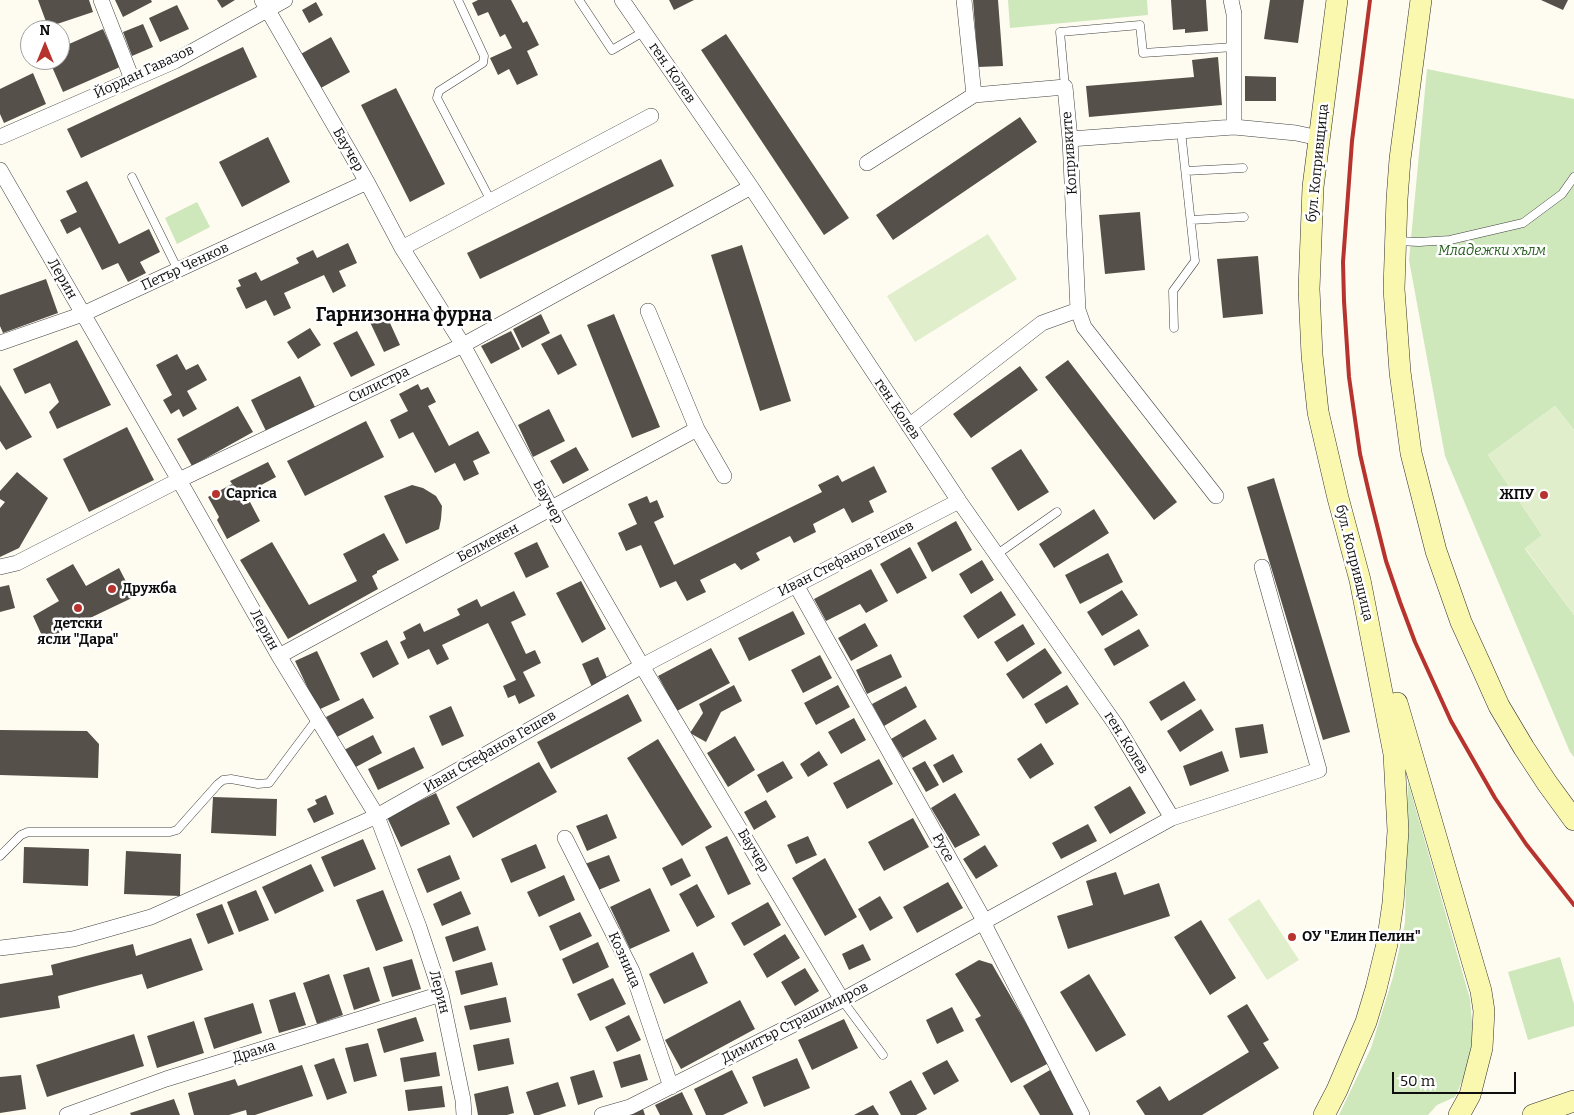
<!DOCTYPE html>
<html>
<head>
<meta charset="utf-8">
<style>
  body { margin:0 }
  #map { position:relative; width:1574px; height:1115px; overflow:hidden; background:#fefcf0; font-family:Bitter,serif }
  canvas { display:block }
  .north { position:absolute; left:20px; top:20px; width:50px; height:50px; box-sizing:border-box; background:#fff; border:1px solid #9f9f9f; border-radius:50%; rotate:0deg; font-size:14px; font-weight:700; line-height:20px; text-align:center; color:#0e0e0e }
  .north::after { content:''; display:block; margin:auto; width:18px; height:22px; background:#b6332e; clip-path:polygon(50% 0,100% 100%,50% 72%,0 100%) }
  .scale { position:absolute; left:1392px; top:1072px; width:124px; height:22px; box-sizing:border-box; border:2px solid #0e0e0e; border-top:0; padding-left:6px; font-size:15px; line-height:18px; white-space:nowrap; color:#0e0e0e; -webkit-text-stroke:4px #fff; paint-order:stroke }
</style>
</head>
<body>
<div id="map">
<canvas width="1574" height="1115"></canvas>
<div class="north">N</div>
<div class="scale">50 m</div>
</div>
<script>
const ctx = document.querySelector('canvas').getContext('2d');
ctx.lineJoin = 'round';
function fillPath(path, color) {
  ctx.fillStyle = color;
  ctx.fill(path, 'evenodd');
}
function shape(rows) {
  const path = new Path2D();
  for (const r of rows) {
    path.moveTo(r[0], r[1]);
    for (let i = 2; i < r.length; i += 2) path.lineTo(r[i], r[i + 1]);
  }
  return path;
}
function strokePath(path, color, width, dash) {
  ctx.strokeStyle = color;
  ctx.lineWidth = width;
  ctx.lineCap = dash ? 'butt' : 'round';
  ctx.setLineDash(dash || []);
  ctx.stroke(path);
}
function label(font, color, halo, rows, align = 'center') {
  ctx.font = font + ' Bitter,serif';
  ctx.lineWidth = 5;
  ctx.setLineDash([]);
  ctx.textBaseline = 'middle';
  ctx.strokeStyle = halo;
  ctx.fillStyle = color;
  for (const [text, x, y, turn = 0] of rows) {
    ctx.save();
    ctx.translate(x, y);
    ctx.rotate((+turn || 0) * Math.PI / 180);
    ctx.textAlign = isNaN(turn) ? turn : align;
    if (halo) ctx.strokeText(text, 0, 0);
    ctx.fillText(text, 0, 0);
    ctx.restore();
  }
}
fillPath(shape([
  [1008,0,1147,0,1148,15,1010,28],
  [1427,69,1574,99,1574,430,1555,406,1488,455,1542,535,1525,549,1574,615,1574,757,1570,752,1445,456,1409,260],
  [197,202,210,227,177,244,165,218],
  [1408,782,1470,999,1473,1036,1467,1070,1455,1097,1437,1105,1428,1115,1339,1115,1371,1048,1393,977,1405,923],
  [1560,957,1574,1004,1574,1026,1528,1040,1508,972]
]), '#cee7bb');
fillPath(shape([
  [988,234,1017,279,915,342,887,296],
  [1555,406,1574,430,1574,615,1525,548,1542,535,1488,455],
  [1259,899,1299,960,1267,980,1228,919]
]), '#e0eecc');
fillPath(shape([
  [38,0,89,0,93,12,48,27],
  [115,0,151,0,152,2,123,17],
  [217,0,235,0,222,8],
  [478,0,511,0,523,23,527,21,539,45,527,51,538,75,517,85,509,69,498,75,490,58,512,48,505,34,500,37,488,12,478,16,472,3],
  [669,0,694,0,674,10],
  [973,0,998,0,1003,66,978,67],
  [1171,0,1206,0,1208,31,1185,33,1185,29,1173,30],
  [1270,0,1304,0,1298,43,1264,39],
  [1541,0,1568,0,1563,10],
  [316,2,323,15,309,23,302,10],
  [177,5,189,29,160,42,149,18],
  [143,24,153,47,132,56,123,32],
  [103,29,120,67,63,92,49,60,60,60,60,48],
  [726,34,849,218,824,235,701,50],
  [331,37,350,72,319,89,299,55],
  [243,47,257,77,81,158,67,129],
  [1218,57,1222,105,1089,117,1086,86,1194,77,1192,60],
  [33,73,46,104,4,123,0,114,0,89],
  [1245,76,1276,77,1276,101,1245,101],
  [396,88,445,184,410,202,361,105],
  [1020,117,1037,142,893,240,876,215],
  [268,137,290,182,242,207,219,162],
  [661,159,674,186,480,279,467,253],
  [87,181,119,244,149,229,160,252,140,262,146,273,128,282,118,263,102,270,80,227,67,234,60,220,77,212,66,191],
  [1140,212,1145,270,1105,274,1099,215],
  [348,243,357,263,339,271,346,286,333,293,324,275,284,293,291,308,274,316,266,300,246,309,236,288,241,286,238,280,256,272,261,281,299,263,296,258,313,250,317,258],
  [742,245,791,401,760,411,711,255],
  [1258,256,1263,314,1223,318,1217,259],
  [46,279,58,313,3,333,0,326,0,295],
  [385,312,400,345,384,352,369,320],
  [541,314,550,333,522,348,513,329],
  [614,314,660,427,632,438,587,325],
  [310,328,321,345,298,359,287,342],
  [357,331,375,365,351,377,333,343],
  [511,331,520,349,491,364,481,346],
  [561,334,577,365,558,375,541,344],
  [77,340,111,405,57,429,49,412,59,402,50,383,25,394,13,369],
  [177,354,186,370,198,364,207,380,187,391,197,409,183,417,179,409,171,414,163,400,172,395,156,365],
  [1068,360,1177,502,1154,520,1045,377],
  [1020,366,1038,390,971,438,953,414],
  [300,376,315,407,266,431,251,400],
  [418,384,421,390,428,387,436,402,428,406,449,446,478,431,490,453,473,461,479,474,464,481,455,463,435,473,413,432,399,439,390,420,408,411,399,394],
  [0,385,32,437,6,450,0,441],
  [238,406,253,432,192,466,177,439],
  [549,409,565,441,533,457,518,425],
  [366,421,384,457,305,496,287,461],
  [127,427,154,480,89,512,63,459],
  [576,447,589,470,563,484,550,461],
  [1021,449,1049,492,1018,511,991,468],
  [268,462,276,477,241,496,230,481],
  [874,466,887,492,869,501,874,512,852,523,844,508,813,524,816,532,794,543,790,536,756,553,760,560,741,570,735,563,700,580,706,592,687,601,676,581,660,588,641,545,626,551,618,533,637,524,628,504,647,496,650,503,657,500,664,517,654,522,674,565,822,492,818,485,838,475,842,482],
  [17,472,48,498,19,548,0,557,0,508,5,502,0,499,0,491],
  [1274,478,1350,732,1323,740,1247,487],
  [232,484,243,505,250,502,260,521,227,539,217,520,219,517,208,497],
  [412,485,423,488,436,496,442,506,441,519,439,529,406,544,384,496],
  [1094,509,1109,533,1054,568,1039,544],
  [956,521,972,550,932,572,917,543],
  [384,533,399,560,377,571,377,573,372,576,378,589,288,639,240,560,272,542,309,605,357,581,343,554],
  [537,542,549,567,526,578,514,553],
  [910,547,927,578,897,594,880,564],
  [1108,553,1123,582,1080,604,1065,575],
  [982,560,994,580,971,594,959,574],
  [73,564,86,586,119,568,134,597,44,640,33,616,59,601,46,579],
  [871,569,888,601,866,613,860,604,826,621,814,599],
  [581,581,606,629,582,643,556,593],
  [9,585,15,608,0,612,0,587],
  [1122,590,1138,615,1102,636,1087,612],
  [514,591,526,615,511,622,526,654,535,650,541,663,523,672,535,696,519,704,515,695,508,698,503,686,516,680,488,623,442,645,449,659,437,665,429,649,408,659,400,642,406,639,403,632,420,623,424,632,460,615,457,609,477,599,481,607],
  [1001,591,1016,615,978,639,963,616],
  [793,611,805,634,749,661,738,638],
  [865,623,878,646,851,661,838,638],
  [1023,624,1035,644,1007,662,994,642],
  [1139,629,1149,646,1114,666,1104,649],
  [387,640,399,664,373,678,360,653],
  [711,648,730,683,677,711,658,676],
  [1045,648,1062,673,1023,699,1006,674],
  [317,651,340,700,318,710,295,661],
  [891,654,902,677,867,694,856,670],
  [820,655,832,678,803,693,791,670],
  [598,657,608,680,592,687,582,664],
  [1184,681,1196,700,1161,721,1149,702],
  [734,685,742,701,721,712,706,742,690,733,703,713,699,704],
  [838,685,850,707,816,725,804,703],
  [1067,685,1079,704,1046,724,1034,704],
  [906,686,917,707,884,726,872,704],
  [628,694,642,721,551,769,537,742],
  [363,698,374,718,337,737,326,717],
  [451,706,464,736,442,746,429,716],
  [1201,709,1214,730,1180,752,1167,731],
  [854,718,866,740,841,754,828,732],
  [925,719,937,739,903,758,891,739],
  [1263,724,1268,753,1240,758,1235,728],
  [0,730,87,731,99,744,98,778,0,775],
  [373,735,382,753,354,768,344,750],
  [735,736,755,770,728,787,707,753],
  [658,739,712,827,682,846,627,758],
  [1041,743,1054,764,1030,779,1017,759],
  [414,747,424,768,378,790,368,769],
  [819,751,828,765,808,777,800,764],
  [1222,751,1229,771,1190,786,1183,766],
  [953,754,963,772,943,783,933,765],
  [879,759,893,784,847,809,833,783],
  [783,761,793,778,767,793,757,775],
  [925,761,939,785,926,792,912,768],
  [539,762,557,792,473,838,456,807],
  [1130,786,1146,813,1110,834,1094,807],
  [436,793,450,824,401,847,387,817],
  [955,793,980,835,955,848,931,808],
  [326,795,334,814,314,823,307,809,317,804,315,800],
  [213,797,277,799,276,836,211,833],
  [766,800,776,817,754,830,744,812],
  [607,814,617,838,587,851,576,826],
  [913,818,929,847,884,871,868,842],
  [1088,824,1097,841,1061,859,1052,843],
  [727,836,751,884,728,895,705,847],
  [808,836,817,855,796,864,787,845],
  [363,839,376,869,334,887,321,857],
  [536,844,546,868,511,883,501,859],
  [985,845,998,866,976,879,963,859],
  [24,847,89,849,88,886,23,883],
  [126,851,181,854,180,896,124,894],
  [450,855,460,879,427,893,417,869],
  [609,855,620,881,596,891,585,864],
  [682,858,691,876,671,886,662,868],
  [825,858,857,917,825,936,792,878],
  [311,864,324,891,275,914,262,887],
  [1116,872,1124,895,1159,883,1170,916,1068,949,1057,916,1093,905,1086,881],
  [564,875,575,900,539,917,527,892],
  [948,882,963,908,917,933,903,907],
  [697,884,715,917,697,927,679,894],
  [650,888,670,931,630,949,610,907],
  [256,890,269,920,239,932,227,902],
  [383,890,403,941,376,951,356,900],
  [461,891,471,914,442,926,433,904],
  [880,896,893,918,870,931,858,909],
  [768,902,781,925,744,946,731,923],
  [222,904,234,934,208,944,196,914],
  [580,912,592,936,560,951,549,926],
  [1201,920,1236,978,1210,995,1174,937],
  [478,926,486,950,453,962,445,937],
  [785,934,800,958,767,978,753,954],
  [191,938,203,970,147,989,142,974,58,996,60,1008,0,1018,0,984,53,975,51,965,133,944,136,956],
  [598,942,609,967,573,984,562,959],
  [863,944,871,960,849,970,842,954],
  [693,952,708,983,664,1004,649,974],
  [412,959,421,989,392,997,383,967],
  [979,960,992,964,1049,1063,1011,1083,975,1019,981,1016,955,974],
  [492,962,498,985,461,995,455,971],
  [369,967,380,1001,354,1010,343,975],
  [805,968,819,991,795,1006,781,982],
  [329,974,343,1015,317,1024,303,983],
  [1089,974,1126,1035,1096,1052,1060,992],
  [613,978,626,1004,590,1021,577,994],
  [295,992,306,1025,279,1033,269,1000],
  [506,997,511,1022,470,1030,464,1006],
  [740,1000,755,1029,681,1069,665,1040],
  [253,1003,262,1033,214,1049,204,1018],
  [1247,1004,1269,1040,1263,1043,1279,1068,1202,1115,1145,1115,1136,1101,1160,1086,1169,1101,1249,1052,1227,1016],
  [952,1007,964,1031,937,1044,926,1020],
  [629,1015,641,1040,617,1052,605,1027],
  [416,1017,424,1041,384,1053,377,1029],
  [844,1019,858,1048,812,1070,798,1040],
  [194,1021,204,1053,157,1068,147,1036],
  [134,1034,144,1066,47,1097,36,1065],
  [509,1038,514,1064,478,1071,473,1045],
  [368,1043,377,1076,354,1082,345,1048],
  [436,1052,440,1076,404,1082,400,1058],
  [640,1054,648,1080,621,1088,613,1062],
  [334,1058,347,1093,327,1100,314,1065],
  [797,1058,810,1088,764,1107,752,1077],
  [947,1060,959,1081,934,1095,922,1073],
  [302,1065,313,1096,255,1115,247,1115,246,1110,229,1115,194,1115,188,1093,235,1079,238,1086],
  [594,1070,603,1097,578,1105,570,1077],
  [732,1070,748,1103,723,1115,706,1115,694,1089],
  [1050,1070,1077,1115,1040,1115,1023,1086],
  [21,1075,26,1109,0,1113,0,1077],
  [911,1080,927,1109,916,1115,901,1115,889,1092],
  [558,1082,566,1106,539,1115,534,1115,526,1092],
  [442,1086,445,1107,408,1111,405,1090],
  [508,1086,514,1113,507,1115,478,1115,474,1094],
  [682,1092,693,1115,660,1115,655,1105],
  [174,1099,180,1115,131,1115,130,1113],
  [873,1105,879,1115,854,1115],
  [643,1109,645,1115,627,1115]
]), '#56504b');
const lane = shape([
  [458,0,484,56,483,63,439,91,437,98,491,201],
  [579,0,612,50,643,32],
  [1065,87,1060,32,1140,25,1143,53,1234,47],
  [1186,171,1243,168],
  [132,177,178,270],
  [1191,220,1244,217],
  [1397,241,1419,242,1450,240,1523,223,1562,194,1574,177],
  [1174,328,1173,291,1195,261,1181,131],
  [996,555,1057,512],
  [0,856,21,835,28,832,170,832,177,830,218,784,223,780,231,779,258,784,269,783,317,719],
  [842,1000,883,1055]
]);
const street = shape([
  [101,0,132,79],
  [262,0,367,182,402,248,463,345,551,508,642,666,842,1000],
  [622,0,751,187,959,501,1116,725,1172,818],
  [964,0,974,95],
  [1231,0,1234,14,1234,127],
  [0,137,175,61,285,0],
  [1070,139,1234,127,1296,133,1319,138],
  [867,163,974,95,1065,87,1070,139,1078,310],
  [0,170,179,480,279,656,377,816,419,927,441,994,463,1100,464,1115],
  [402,248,651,116],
  [648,311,697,429,724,476],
  [0,343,83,314,367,182],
  [909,426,1042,323,1078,310,1084,327,1216,496],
  [0,567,17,563,179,480,463,345,751,187],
  [796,585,985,922,987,930,1082,1115],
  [279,656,697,429],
  [565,838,632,971,671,1087],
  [0,948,73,939,151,917,377,816,642,666,796,585,959,501],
  [67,1115,166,1079,441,994],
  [602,1115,630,1107,842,1000,1172,818,1319,770,1262,567]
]);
const secondary = shape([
  [1421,0,1400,159,1397,199,1394,289,1400,372,1411,453,1436,551,1461,622,1482,668,1499,706,1524,748,1547,783,1574,820],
  [1397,703,1481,991,1484,1011,1482,1048,1470,1095,1459,1115],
  [1324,1115,1337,1090,1366,1022,1376,989,1387,944,1393,903,1398,831,1394,754,1360,580,1338,498,1318,412,1312,355,1309,289,1313,187,1337,0],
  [1533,1115,1574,1101]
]);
strokePath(lane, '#414141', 9);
strokePath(street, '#414141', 16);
strokePath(secondary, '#303030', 22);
strokePath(lane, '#fff', 8);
strokePath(street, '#fff', 15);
strokePath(secondary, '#faf8af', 21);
strokePath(shape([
  [1370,0,1352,141,1343,262,1344,301,1349,377,1360,454,1369,493,1386,561,1400,602,1415,642,1451,721,1495,798,1526,844,1574,905]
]), '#b6332e', 4);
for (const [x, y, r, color] of [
  [216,494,5,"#b6332e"],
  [1544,495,5,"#b6332e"],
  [112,589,5,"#b6332e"],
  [78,608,5,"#b6332e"],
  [1292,937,5,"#b6332e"]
]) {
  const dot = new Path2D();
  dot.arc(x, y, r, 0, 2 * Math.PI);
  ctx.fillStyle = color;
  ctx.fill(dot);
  strokePath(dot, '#fff', 2);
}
label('14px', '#0e0e0e', '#fff', [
  ["Йордан Гавазов",144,72,-25],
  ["ген. Колев",672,73,55],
  ["Баучер",348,150,60],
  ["Копривките",1070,153,-94],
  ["бул. Копривщица",1318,163,-84],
  ["Петър Ченков",185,267,-25],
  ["Лерин",62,279,60],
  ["Силистра",379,385,-26],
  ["ген. Колев",897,409,56],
  ["Баучер",548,502,61],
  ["Белмекен",488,543,-28],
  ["Иван Стефанов Гешев",846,559,-27],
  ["бул. Копривщица",1354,563,76],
  ["Лерин",264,630,61],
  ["ген. Колев",1126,743,58],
  ["Иван Стефанов Гешев",490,752,-30],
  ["Русе",943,848,61],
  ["Баучер",753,851,59],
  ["Козница",624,960,66],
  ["Лерин",439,992,75],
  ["Димитър Страшимиров",795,1023,-27],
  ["Драма",254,1052,-17]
]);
label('italic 14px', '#2a6222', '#fff', [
  ["Младежки хълм",1492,251]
]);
label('bold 14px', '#0e0e0e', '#fff', [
  ["Caprica",226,494],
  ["ЖПУ",1534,495,"right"],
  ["Дружба",122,589],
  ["детски",78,624,"center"],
  ["ясли \"Дара\"",78,640,"center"],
  ["ОУ \"Елин Пелин\"",1302,937]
], 'left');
label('bold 19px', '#0e0e0e', '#fff', [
  ["Гарнизонна фурна",404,316]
]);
</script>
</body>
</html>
